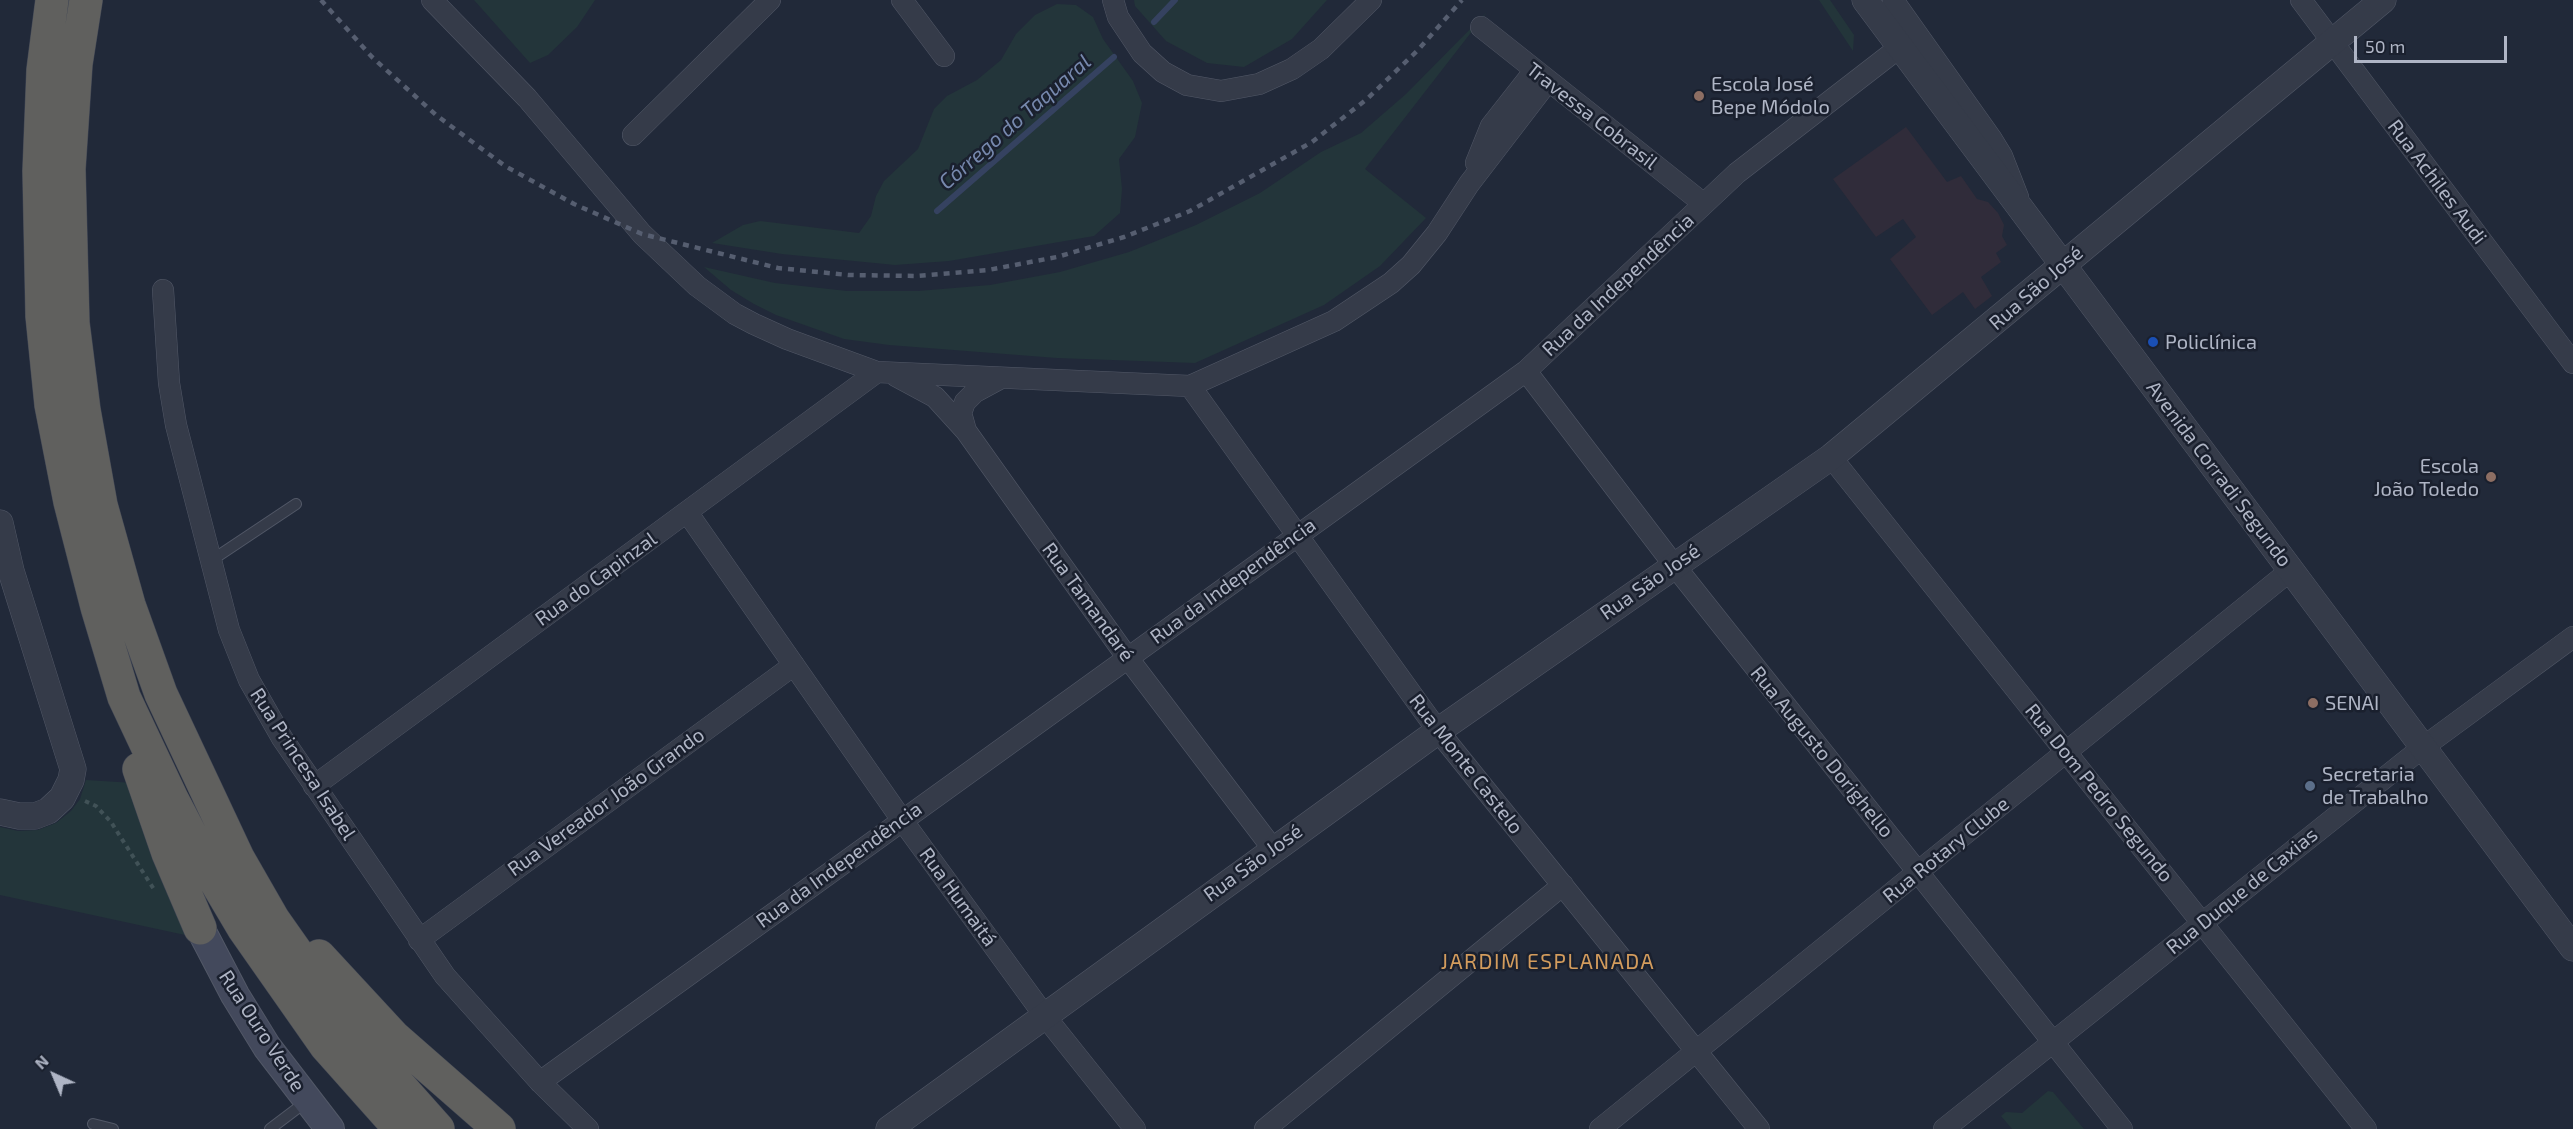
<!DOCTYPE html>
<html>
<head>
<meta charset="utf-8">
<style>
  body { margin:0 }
  #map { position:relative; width:2573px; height:1129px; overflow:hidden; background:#212939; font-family:"Exo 2",sans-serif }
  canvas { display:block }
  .north { position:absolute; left:24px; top:1045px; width:60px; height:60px; -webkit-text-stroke:4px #1a202e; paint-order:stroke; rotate:316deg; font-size:16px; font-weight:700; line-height:24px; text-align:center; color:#afb5c5 }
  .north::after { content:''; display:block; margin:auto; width:21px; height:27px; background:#afb5c5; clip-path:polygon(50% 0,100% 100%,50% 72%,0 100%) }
  .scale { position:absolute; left:2354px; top:36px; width:153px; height:27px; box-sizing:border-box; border:3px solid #afb5c5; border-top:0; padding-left:8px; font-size:18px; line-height:21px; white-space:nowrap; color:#afb5c5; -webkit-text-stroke:4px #1a202e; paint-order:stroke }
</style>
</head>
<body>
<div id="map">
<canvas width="2573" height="1129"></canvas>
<div class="north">N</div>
<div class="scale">50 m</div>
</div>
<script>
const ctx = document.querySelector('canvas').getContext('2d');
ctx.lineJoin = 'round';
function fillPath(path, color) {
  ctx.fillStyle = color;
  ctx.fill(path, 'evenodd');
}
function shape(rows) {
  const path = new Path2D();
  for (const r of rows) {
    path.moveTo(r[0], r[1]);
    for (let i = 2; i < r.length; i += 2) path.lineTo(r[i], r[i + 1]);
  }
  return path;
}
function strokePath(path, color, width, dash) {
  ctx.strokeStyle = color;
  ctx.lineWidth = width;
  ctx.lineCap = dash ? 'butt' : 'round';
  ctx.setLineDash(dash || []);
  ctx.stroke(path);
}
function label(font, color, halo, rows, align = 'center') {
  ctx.font = font + ' "Exo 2",sans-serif';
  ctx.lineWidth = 5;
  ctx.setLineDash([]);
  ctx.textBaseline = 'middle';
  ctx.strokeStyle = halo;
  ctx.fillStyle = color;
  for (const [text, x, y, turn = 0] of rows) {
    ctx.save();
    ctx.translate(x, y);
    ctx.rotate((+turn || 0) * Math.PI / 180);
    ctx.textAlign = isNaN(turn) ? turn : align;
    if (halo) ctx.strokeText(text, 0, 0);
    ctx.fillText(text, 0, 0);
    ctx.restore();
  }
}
fillPath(shape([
  [1906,127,1947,182,1961,176,1977,199,1988,202,1998,213,2004,225,2002,236,2007,245,1996,253,2001,262,1981,277,1992,296,1975,309,1963,292,1932,315,1890,259,1916,237,1903,219,1876,237,1833,179]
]), '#302c3a');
fillPath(shape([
  [474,0,595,0,577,27,548,55,530,63],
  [1134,0,1327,0,1292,39,1244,67,1207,63,1166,41,1135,6],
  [1819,0,1830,0,1854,35,1853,51],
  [1057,4,1076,5,1093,17,1103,39,1133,81,1142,103,1135,137,1119,159,1122,189,1120,213,1094,236,949,261,895,265,782,254,712,243,743,225,760,221,859,233,871,216,876,196,884,181,918,149,934,109,947,96,977,80,1001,60,1016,34,1035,15],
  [1487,12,1365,169,1426,218,1380,266,1324,305,1195,363,1057,358,889,345,844,339,776,315,754,304,731,290,704,267,775,283,847,291,918,291,990,285,1060,272,1129,252,1196,225,1260,193,1321,152,1361,133,1406,94],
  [86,780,134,783,185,935,0,895,0,827,18,831,38,830,56,823,71,811,80,799],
  [2048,1091,2053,1092,2084,1129,2012,1129,2001,1116,2006,1112,2022,1113]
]), '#23353a');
strokePath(shape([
  [1154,22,1175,0],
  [937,211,1114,57]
]), '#354260', 6);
const service = shape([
  [212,560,296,504],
  [93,1124,113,1129],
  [270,1129,307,1101]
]);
const minor = shape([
  [432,0,527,98,642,234,697,286,735,314,754,324,787,339,877,372,1190,386,1334,321,1391,283,1411,265,1437,233,1469,184,1548,81],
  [902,0,944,56],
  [1113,0,1118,17,1142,53,1163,72,1187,85,1221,91,1259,84,1292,69,1321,49,1371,0],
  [1893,0,1991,138,2002,156,2018,197],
  [2301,0,2573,363],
  [1481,27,1704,204],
  [633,135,770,0],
  [1476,163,1491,126,1535,70],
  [163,290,169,383,176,425,229,630,249,680,282,738,445,976,540,1082,588,1129],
  [1526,371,1674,565,2122,1129],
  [896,376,935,397,966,431,1127,657,1273,849],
  [1190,386,1438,731,1759,1129],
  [966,431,961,413,965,402,975,392,1001,378],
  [1831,457,2366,1129],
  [687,512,902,820,1044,1015,1135,1129],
  [314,786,877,372],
  [419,940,794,665],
  [540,1082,1526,371,1737,173,1900,47],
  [1265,1129,1563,885],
  [1600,1129,2291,570],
  [1944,1129,2422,748,2573,637]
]);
const tertiary = shape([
  [1865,0,2573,948],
  [0,523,11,571,73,769,71,780,62,798,48,811,35,816,19,816,0,812],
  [889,1129,1438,731,1831,457,2383,0]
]);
const secondary = shape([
  [200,928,235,995,267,1047,330,1129]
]);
const trunk = shape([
  [52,0,43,70,39,171,42,316,51,405,70,502,97,607,124,697,172,799,209,870,244,929,326,1046,400,1129],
  [86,0,76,64,69,169,73,323,84,410,101,505,129,605,161,694,238,858,273,919,356,1037,438,1129],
  [139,769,168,853,200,928],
  [319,956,394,1037,499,1129]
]);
strokePath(service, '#525867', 12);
strokePath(minor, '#525867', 22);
strokePath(tertiary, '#525867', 27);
strokePath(secondary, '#525867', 30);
strokePath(trunk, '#3f4554', 34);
strokePath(shape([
  [85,801,96,806,111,822,155,891]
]), '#415257', 4, [4.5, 4.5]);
strokePath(service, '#353b49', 10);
strokePath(minor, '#353b49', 21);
strokePath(tertiary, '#353b49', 26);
strokePath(secondary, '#43495c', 28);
strokePath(trunk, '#60605e', 33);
strokePath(shape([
  [321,0,372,57,436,115,505,166,574,204,642,234,778,268,848,275,918,276,988,270,1057,257,1124,237,1190,211,1312,142,1367,99,1418,50,1462,0]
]), '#565e70', 4.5, [6, 6]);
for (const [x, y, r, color] of [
  [1699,96,6,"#8d6e63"],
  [2153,342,6,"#1a4fb4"],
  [2491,477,6,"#8d6e63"],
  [2313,703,6,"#8d6e63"],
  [2310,786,6,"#5c6f8a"]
]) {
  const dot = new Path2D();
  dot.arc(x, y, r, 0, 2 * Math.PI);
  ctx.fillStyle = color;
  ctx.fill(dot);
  strokePath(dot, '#1a202e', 2);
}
label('20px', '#afb5c5', '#1a202e', [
  ["Escola José",1711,84],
  ["Bepe Módolo",1711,107],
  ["Policlínica",2165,342],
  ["Escola",2479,466,"right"],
  ["João Toledo",2479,489,"right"],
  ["SENAI",2325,703],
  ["Secretaria",2322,774],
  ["de Trabalho",2322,797]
], 'left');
label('20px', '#afb5c5', '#1a202e', [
  ["Travessa Cobrasil",1592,116,38],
  ["Rua Achiles Audi",2437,182,53],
  ["Rua da Independência",1618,285,-43],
  ["Rua São José",2036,288,-41],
  ["Avenida Corradi Segundo",2219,474,53],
  ["Rua do Capinzal",596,579,-36],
  ["Rua da Independência",1233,581,-36],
  ["Rua São José",1650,582,-35],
  ["Rua Tamandaré",1088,602,54],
  ["Rua Augusto Dorighello",1822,752,51],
  ["Rua Princesa Isabel",303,764,57],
  ["Rua Monte Castelo",1466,764,52],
  ["Rua Dom Pedro Segundo",2099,793,51],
  ["Rua Vereador João Grando",606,802,-36],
  ["Rua Rotary Clube",1946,850,-39],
  ["Rua São José",1253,863,-36],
  ["Rua da Independência",839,865,-36],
  ["Rua Duque de Caxias",2242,891,-39],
  ["Rua Humaitá",958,897,54],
  ["Rua Ouro Verde",262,1031,57]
]);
label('italic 21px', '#7789ae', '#1a202e', [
  ["Córrego do Taquaral",1015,122,-41]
]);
ctx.letterSpacing = '1.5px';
label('21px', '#d39c5d', '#1a202e', [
  ["JARDIM ESPLANADA",1548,962]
]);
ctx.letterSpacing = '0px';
</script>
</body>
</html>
